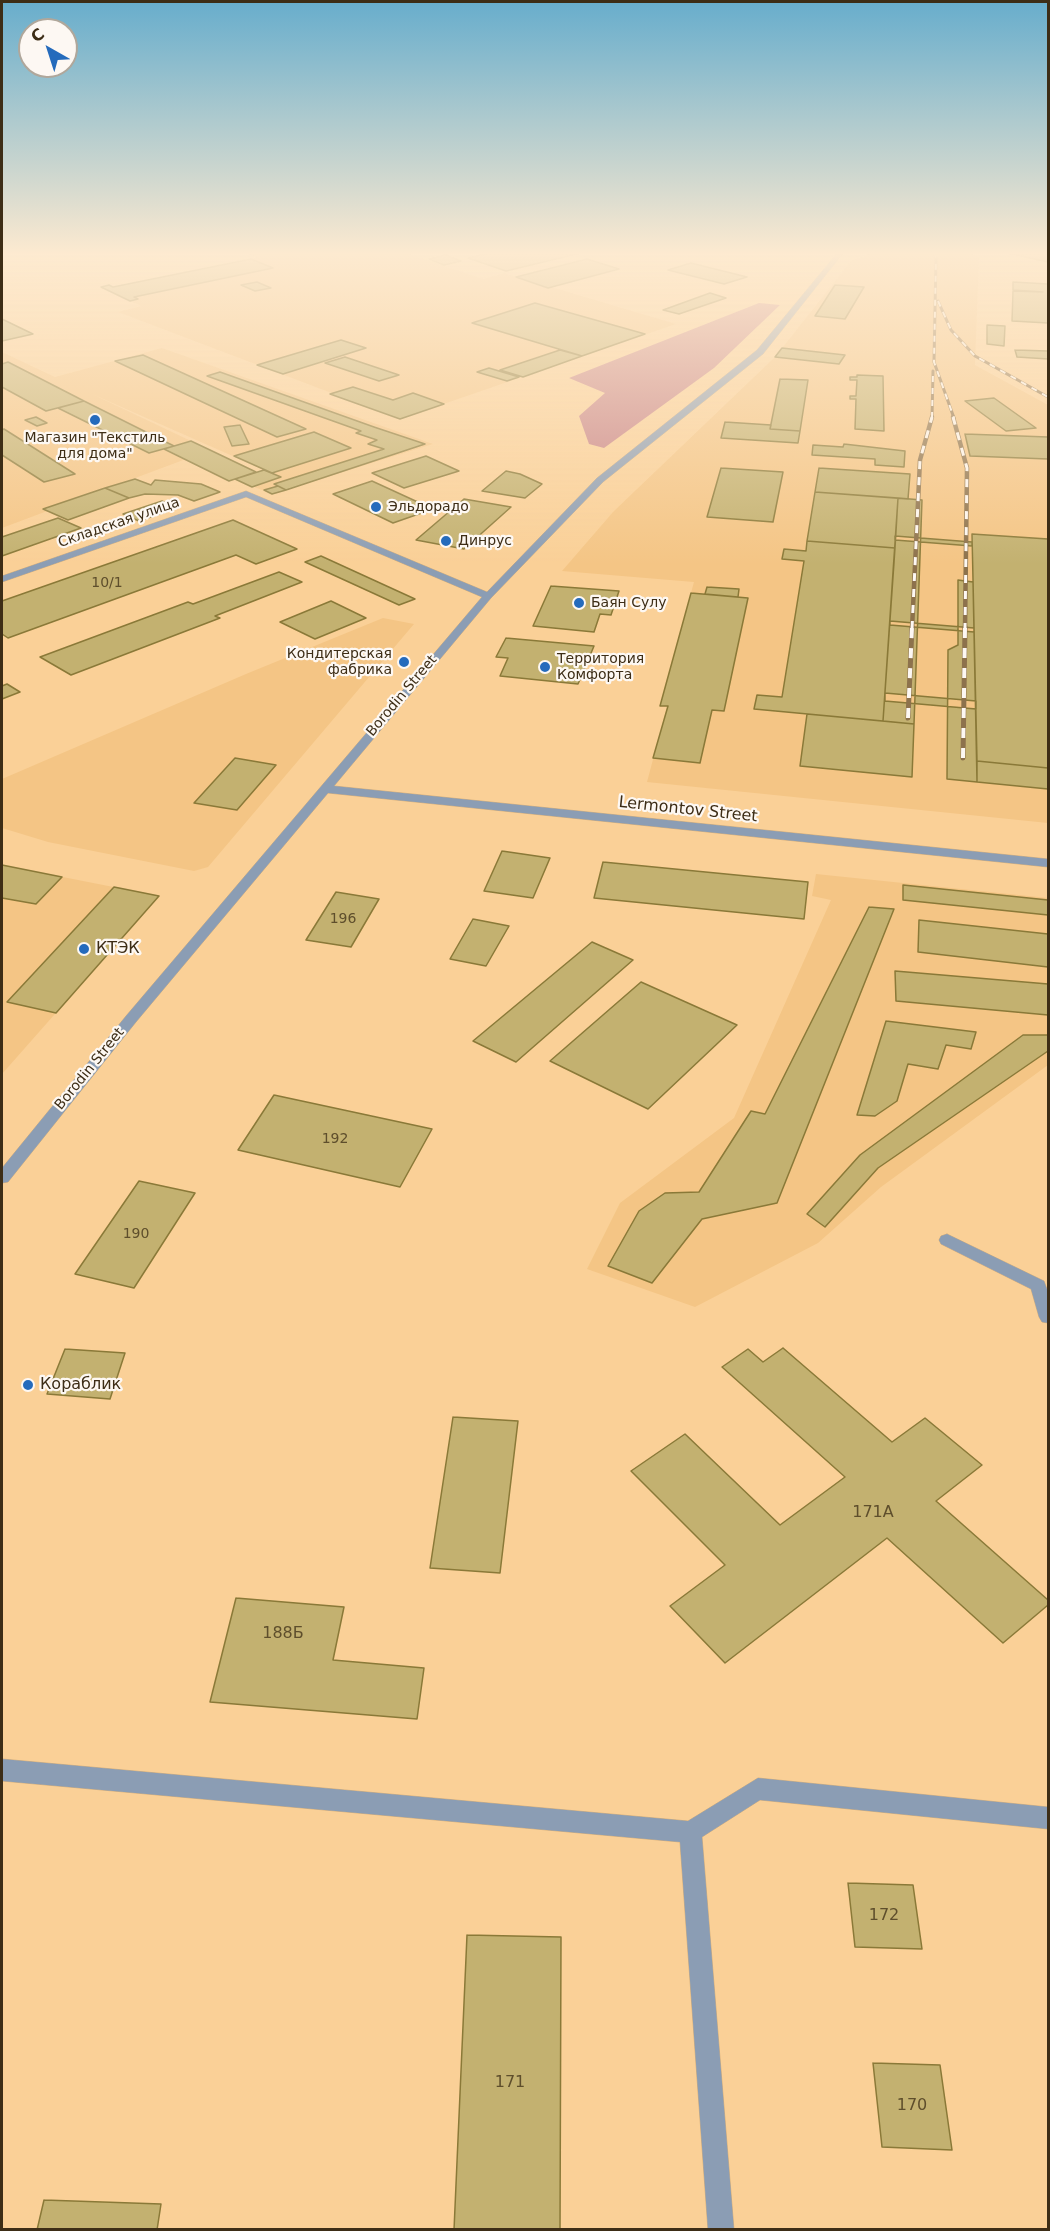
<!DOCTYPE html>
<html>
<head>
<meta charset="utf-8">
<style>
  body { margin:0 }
  #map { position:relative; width:1050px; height:2231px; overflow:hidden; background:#fad097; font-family:"DejaVu Sans",sans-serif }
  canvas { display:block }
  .frame { position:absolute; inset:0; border:3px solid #3d2d16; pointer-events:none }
  .north { position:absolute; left:18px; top:18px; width:60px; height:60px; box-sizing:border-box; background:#fdf8f3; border:2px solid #b0a79b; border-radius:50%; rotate:321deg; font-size:16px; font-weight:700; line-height:24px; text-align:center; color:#3d2d16 }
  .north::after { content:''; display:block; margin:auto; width:21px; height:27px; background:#256bbc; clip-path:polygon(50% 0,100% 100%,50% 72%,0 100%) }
</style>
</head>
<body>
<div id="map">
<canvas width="1050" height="2231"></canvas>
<div class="frame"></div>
<div class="north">С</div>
</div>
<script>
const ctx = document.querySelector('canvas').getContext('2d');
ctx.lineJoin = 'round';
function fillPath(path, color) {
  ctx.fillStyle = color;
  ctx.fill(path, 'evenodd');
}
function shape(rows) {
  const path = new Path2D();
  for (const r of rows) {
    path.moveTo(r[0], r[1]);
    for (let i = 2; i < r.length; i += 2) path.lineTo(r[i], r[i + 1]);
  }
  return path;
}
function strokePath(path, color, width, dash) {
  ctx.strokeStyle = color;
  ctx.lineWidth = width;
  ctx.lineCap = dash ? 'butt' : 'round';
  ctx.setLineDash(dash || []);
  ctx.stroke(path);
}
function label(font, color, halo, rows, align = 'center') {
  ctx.font = font + ' "DejaVu Sans",sans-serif';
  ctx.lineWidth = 4.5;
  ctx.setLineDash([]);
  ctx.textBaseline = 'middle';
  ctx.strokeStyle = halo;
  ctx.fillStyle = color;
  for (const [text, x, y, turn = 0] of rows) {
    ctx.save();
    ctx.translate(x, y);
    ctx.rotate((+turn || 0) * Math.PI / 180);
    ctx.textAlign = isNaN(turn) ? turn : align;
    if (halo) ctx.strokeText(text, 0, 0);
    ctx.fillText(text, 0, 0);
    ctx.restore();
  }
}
fillPath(shape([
  [261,252,403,252,483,279,504,273,676,324,400,419,118,312,141,306,101,287,109,285,114,287,251,259,257,257,249,254],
  [875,252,966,252,979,257,975,365,1048,405,1048,823,647,782,667,707,660,705,694,582,562,571,613,512,775,357,851,261],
  [162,348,433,444,272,494,242,482,271,473,92,394,210,450,2,528,2,352,55,377],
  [383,618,414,624,208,867,194,871,48,842,2,828,2,779,246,674],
  [2,865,159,896,2,1074],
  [816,874,1048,898,1048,1065,881,1187,818,1243,695,1307,587,1269,620,1203,734,1118,831,900,812,896]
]), '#f4c585');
fillPath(shape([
  [759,303,780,305,714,368,604,448,589,444,579,416,605,393,569,378]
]), '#c78287');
const building = shape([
  [495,252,585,252,506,271,468,258,495,252],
  [1003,252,1048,252,1048,262,1003,252],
  [446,255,461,261,444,265,429,259,446,255],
  [251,259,273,268,134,297,138,299,130,301,101,287,109,285,113,287,251,259],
  [587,259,619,269,548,288,516,277,587,259],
  [691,263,747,277,724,284,668,270,691,263],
  [257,282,271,288,255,291,241,285,257,282],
  [1013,282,1048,284,1048,323,1012,321,1013,291,1043,292,1013,290,1013,282],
  [835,285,864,287,845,319,815,316,835,285],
  [710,293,726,298,679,314,663,310,710,293],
  [535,303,645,334,582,356,472,323,535,303],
  [2,319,33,334,2,341,2,319],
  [987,325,1005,326,1004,346,987,344,987,325],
  [341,340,366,348,283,374,257,365,341,340],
  [782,348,845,355,839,364,775,357,782,348],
  [560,350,582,356,523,377,500,370,560,350],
  [1015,350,1048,351,1048,359,1017,357,1015,350],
  [143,355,306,429,277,437,115,361,143,355],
  [345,357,399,375,379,381,325,363,345,357],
  [8,362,84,401,46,411,2,387,2,364,8,362],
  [489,368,519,377,507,381,477,372,489,368],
  [220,372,374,427,425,444,286,490,274,484,384,449,368,444,377,440,356,433,361,431,207,376,220,372],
  [857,375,883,376,884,431,855,429,856,399,850,399,850,396,856,396,857,380,850,380,850,377,857,377,857,375],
  [780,379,808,380,800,431,770,429,780,379],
  [353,387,393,400,413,393,444,404,400,419,330,394,353,387],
  [994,398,1036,428,1006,431,965,401,994,398],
  [84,401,174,446,149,453,58,408,84,401],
  [36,417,47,423,37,426,25,420,36,417],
  [725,422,771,425,770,429,800,431,798,443,721,438,725,422],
  [240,425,249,444,232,446,224,427,240,425],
  [4,429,75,474,44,482,2,455,2,430,4,429],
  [314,432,351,448,272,473,234,456,314,432],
  [965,434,1048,437,1048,459,970,456,965,434],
  [191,441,210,450,256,472,229,481,164,449,191,441],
  [844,444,905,451,904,467,875,465,875,459,812,455,813,445,843,447,844,444],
  [426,456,459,471,404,488,372,473,426,456],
  [721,468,783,472,773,522,707,517,721,468],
  [819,468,910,474,908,499,815,492,819,468],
  [264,470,281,477,252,487,235,479,264,470],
  [506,471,520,474,542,484,525,498,482,491,506,471],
  [135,479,151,485,155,480,201,484,220,492,194,501,178,495,145,494,129,498,105,488,135,479],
  [372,481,433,509,393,523,333,494,372,481],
  [278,486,286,490,272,494,264,490,278,486],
  [105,488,129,498,68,520,43,509,105,488],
  [815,492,898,498,895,548,807,541,815,492],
  [898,498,922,500,914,724,883,721,898,498],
  [464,499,511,507,464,549,416,540,464,499],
  [162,501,177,508,139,521,123,514,162,501],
  [58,518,81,528,2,556,2,537,58,518],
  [233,520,297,549,256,564,236,555,8,638,2,634,2,601,233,520],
  [972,534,1048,539,1048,768,977,761,972,534],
  [895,536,972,542,972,546,895,540,895,536],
  [807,541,895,548,883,721,754,709,757,695,782,697,804,561,782,559,784,549,806,551,807,541],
  [321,556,415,599,399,605,305,562,321,556],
  [279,572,302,582,215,616,220,618,71,675,40,657,188,602,193,604,279,572],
  [958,580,973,582,977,782,947,779,948,650,958,645,958,580],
  [551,586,619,591,611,615,600,614,594,632,533,626,551,586],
  [707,587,739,589,738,597,705,594,707,587],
  [691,593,748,598,724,711,712,710,700,763,653,758,668,706,660,706,691,593],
  [331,601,366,618,315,639,280,622,331,601],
  [890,621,974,628,974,632,890,625,890,621],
  [506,638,594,646,578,684,500,676,508,658,496,657,506,638],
  [7,684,20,692,2,699,2,686,7,684],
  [885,693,976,701,976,709,885,701,885,693],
  [807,714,914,724,912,777,800,766,807,714],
  [235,758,276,765,237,810,194,803,235,758],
  [977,761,1048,768,1048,789,977,782,977,761],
  [502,851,550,858,533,898,484,891,502,851],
  [603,862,808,882,804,919,594,898,603,862],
  [2,865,62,877,36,904,2,898,2,865],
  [903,885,1048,900,1048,915,903,900,903,885],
  [114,887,159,896,56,1013,7,1002,114,887],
  [336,892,379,899,351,947,306,940,336,892],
  [869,907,894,909,777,1203,702,1219,652,1283,608,1266,639,1211,665,1193,699,1192,751,1111,765,1114,869,907],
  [473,919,509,926,486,966,450,959,473,919],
  [919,920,1048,934,1048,967,918,952,919,920],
  [592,942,633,960,516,1062,473,1041,592,942],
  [895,971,1048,984,1048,1015,896,1001,895,971],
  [641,982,737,1025,648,1109,550,1061,641,982],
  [886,1021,976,1032,971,1049,946,1045,938,1069,908,1064,897,1101,875,1116,857,1115,886,1021],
  [1023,1035,1048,1035,1048,1051,878,1168,825,1227,807,1214,860,1155,1023,1035],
  [274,1095,432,1129,400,1187,238,1150,274,1095],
  [139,1181,195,1193,134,1288,75,1274,139,1181],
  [783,1348,892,1442,925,1418,982,1465,936,1501,1048,1600,1048,1605,1003,1643,887,1538,725,1663,670,1606,725,1565,631,1471,685,1434,780,1525,845,1477,722,1367,748,1349,763,1362,783,1348],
  [65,1349,125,1353,110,1399,47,1394,65,1349],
  [453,1417,518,1421,500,1573,430,1568,453,1417],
  [236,1598,344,1607,333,1660,424,1668,417,1719,210,1702,236,1598],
  [848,1883,913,1885,922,1949,855,1947,848,1883],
  [467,1935,561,1937,560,2230,454,2230,467,1935],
  [873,2063,940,2065,952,2150,882,2147,873,2063],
  [44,2200,161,2204,157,2230,37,2230,44,2200]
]);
fillPath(building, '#c3b170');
strokePath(building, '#8a7938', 1.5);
const minor = shape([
  [838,252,844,252,763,354,603,482,491,598,334,786,1048,859,1048,867,328,793,136,1022,8,1182,2,1183,2,1168,126,1016,482,597,246,497,5,581,2,582,2,576,246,491,487,592,597,478,757,350,838,252],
  [947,1234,1044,1281,1048,1292,1048,1323,1042,1322,1039,1317,1031,1289,941,1244,939,1240,941,1236,947,1234],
  [2,1759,688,1821,758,1778,1048,1807,1048,1829,760,1800,702,1837,734,2230,708,2230,680,1842,2,1781,2,1759]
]);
strokePath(minor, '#d4af7d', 1);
fillPath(minor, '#8b9db4');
const railFar2 = shape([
  [934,252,936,258,934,362,954,418],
  [938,301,951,330,975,356,1048,397],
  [932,418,933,371]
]);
const railFar1 = shape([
  [953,417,967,468,965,629],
  [912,629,920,460,932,417]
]);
const rail = shape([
  [908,718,912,627],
  [963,758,965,627]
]);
strokePath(railFar2, '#8d724c', 3);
strokePath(railFar1, '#8d724c', 4.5);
strokePath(rail, '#8d724c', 5);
strokePath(railFar2, '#fdf8f3', 2, [6]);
strokePath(railFar1, '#fdf8f3', 3, [8]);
strokePath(rail, '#fdf8f3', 4, [10]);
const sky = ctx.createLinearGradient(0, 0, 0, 564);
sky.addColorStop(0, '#67adcc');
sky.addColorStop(0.45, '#fdead0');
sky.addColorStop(1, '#fdead000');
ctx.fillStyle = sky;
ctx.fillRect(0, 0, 1050, 564);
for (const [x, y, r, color] of [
  [95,420,6,"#256bbc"],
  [376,507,6,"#256bbc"],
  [446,541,6,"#256bbc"],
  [579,603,6,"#256bbc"],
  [404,662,6,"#256bbc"],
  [545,667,6,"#256bbc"],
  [84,949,6,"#256bbc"],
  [28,1385,6,"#256bbc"]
]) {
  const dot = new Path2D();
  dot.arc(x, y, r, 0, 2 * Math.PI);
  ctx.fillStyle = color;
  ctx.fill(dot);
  strokePath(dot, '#fdf8f3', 2);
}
label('14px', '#3d2d16', '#fdf8f3', [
  ["Магазин \"Текстиль",95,438,"center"],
  ["для дома\"",95,454,"center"],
  ["Эльдорадо",388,507],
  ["Динрус",458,541],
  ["Баян Сулу",591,603],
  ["Кондитерская",392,654,"right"],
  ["фабрика",392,670,"right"],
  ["Территория",557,659],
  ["Комфорта",557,675]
], 'left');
label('14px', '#3d2d16', '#fdf8f3', [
  ["Складская улица",119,523,-19],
  ["Borodin Street",402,696,-50],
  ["Borodin Street",90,1069,-51]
]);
label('14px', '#5e4e2c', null, [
  ["10/1",107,583],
  ["196",343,919],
  ["192",335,1139],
  ["190",136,1234]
]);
label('16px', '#3d2d16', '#fdf8f3', [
  ["Lermontov Street",688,810,6]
]);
label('16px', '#3d2d16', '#fdf8f3', [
  ["КТЭК",96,949],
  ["Кораблик",40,1385]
], 'left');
label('16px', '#5e4e2c', null, [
  ["171А",873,1513],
  ["188Б",283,1634],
  ["172",884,1916],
  ["171",510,2083],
  ["170",912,2106]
]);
</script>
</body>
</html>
